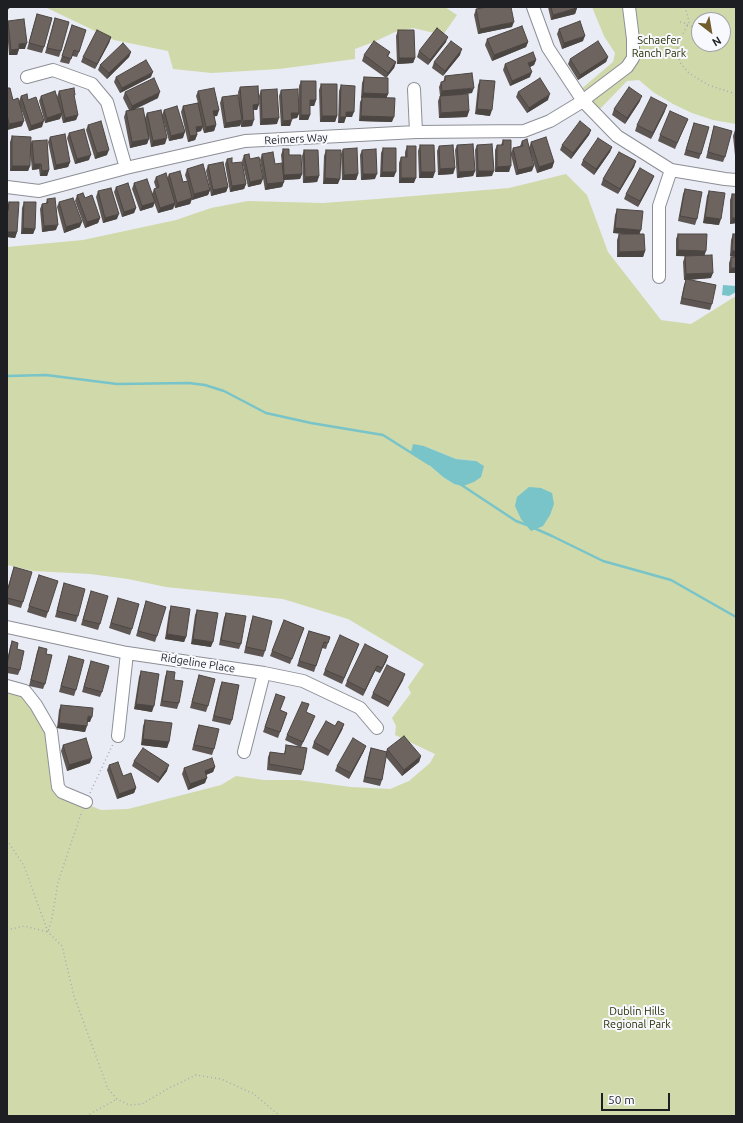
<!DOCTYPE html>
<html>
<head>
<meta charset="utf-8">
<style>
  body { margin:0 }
  #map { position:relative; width:743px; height:1123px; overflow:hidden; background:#e9ecf5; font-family:Ubuntu,sans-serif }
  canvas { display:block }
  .frame { position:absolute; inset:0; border:8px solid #1d1f22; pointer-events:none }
  .north { position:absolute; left:691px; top:12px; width:40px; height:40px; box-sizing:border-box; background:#f8f9ff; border:1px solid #a0a2a7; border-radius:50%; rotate:149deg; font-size:11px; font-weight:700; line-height:16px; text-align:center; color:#1d1f22 }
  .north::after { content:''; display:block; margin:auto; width:14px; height:18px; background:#725e2d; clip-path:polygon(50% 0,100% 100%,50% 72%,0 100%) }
  .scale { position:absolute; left:601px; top:1093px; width:69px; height:18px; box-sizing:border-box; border:2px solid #1d1f22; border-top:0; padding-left:5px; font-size:12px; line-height:14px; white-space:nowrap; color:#1d1f22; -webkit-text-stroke:3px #f8f9ff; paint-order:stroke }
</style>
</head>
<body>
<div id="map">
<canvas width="743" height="1123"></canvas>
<div class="frame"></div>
<div class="north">N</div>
<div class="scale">50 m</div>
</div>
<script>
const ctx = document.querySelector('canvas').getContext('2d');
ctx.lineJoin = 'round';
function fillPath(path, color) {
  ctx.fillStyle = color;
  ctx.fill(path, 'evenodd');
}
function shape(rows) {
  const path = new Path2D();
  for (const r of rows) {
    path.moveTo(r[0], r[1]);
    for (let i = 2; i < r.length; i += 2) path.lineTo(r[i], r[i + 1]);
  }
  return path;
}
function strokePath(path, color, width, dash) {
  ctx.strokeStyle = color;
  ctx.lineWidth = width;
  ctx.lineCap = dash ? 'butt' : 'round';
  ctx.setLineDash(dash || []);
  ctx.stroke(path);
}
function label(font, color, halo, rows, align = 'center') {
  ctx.font = font + ' Ubuntu,sans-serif';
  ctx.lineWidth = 4;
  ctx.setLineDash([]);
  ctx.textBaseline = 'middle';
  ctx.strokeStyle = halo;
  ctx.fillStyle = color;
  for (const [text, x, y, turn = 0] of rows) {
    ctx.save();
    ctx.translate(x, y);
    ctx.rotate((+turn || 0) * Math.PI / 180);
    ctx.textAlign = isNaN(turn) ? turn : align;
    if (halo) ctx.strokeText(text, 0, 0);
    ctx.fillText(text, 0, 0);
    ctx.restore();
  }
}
fillPath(shape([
  [45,7,445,7,457,15,443,35,413,28,395,32,376,41,355,49,355,59,279,69,212,73,173,69,168,51,114,40],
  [592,7,736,7,736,124,713,120,692,113,673,104,653,92,639,80,627,81,599,110,580,90,613,62,615,53,604,36],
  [699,20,723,20,723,44,699,44],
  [566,174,587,195,608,252,661,320,691,324,736,296,736,1116,7,1116,7,687,23,690,49,732,64,795,101,810,128,809,221,785,236,776,264,780,299,780,351,787,390,789,409,781,430,763,435,754,395,735,396,726,392,718,411,693,408,687,424,664,348,619,283,599,166,587,128,579,90,574,33,571,7,565,7,247,83,240,176,220,211,208,248,201,323,203,377,199,509,188],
  [424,446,456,459,476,461,454,484,443,477,421,458,411,452]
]), '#d0d9aa');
fillPath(shape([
  [723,285,736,286,736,292,729,296,722,295],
  [413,444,424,446,456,459,476,461,484,466,481,477,474,482,463,486,454,484,443,477,421,458,411,452],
  [529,487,541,488,552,493,554,504,550,515,543,526,531,531,521,519,515,506,517,497]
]), '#78c4c8');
strokePath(shape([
  [7,376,46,375,117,384,189,383,205,385,224,391,266,413,311,423,383,435,429,464],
  [460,484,516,521,527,525],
  [534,528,552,536,603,561,671,580,736,617]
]), '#78c4c8', 2.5);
const minor = shape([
  [533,7,548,48,583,101,617,136,671,170,725,179,736,180],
  [27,77,53,70,92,84,107,102,126,168],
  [414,89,416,132],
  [7,187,39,191,126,168,245,141,416,132,524,131,550,121,583,101,590,95,627,67,633,58,633,39,629,7],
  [659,277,659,206,671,170],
  [7,627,127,653,264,673,303,681,360,708,377,728],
  [7,686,25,691,36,705,51,731,58,787,62,792,86,802],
  [118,736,127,653],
  [244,752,264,673]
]);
strokePath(minor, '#8c8f96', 14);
strokePath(shape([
  [684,7,687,13,689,22,678,44,677,54,681,64,689,73,708,85,736,94],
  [680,22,688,24],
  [687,25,694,27],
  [90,793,113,744],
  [7,840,24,866,48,932,62,946,74,996,108,1089,117,1099,129,1105,142,1104,169,1088,196,1075,221,1079,254,1094,280,1116],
  [7,930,24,926,48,932,52,918,58,882,82,811],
  [86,1116,117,1099]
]), '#a8abb2', 1.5, [1, 3]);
strokePath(minor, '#fff', 12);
fillPath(shape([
  [548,7,577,7,577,8,575,14,551,20],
  [476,9,512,27,478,34,474,15],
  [37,14,44,47,42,53,27,49],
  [55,18,61,51,59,57,45,53],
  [8,21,25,49,19,49,17,55,9,55,8,42,7,44,7,37,8,41,7,25],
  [72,25,79,52,77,57,72,56,69,64,60,62],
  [559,29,583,41,562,49,557,34],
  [398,30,415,58,413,63,397,64,396,36],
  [111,37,109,43,95,69,81,62,83,57],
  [487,39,528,42,526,47,492,61,485,45],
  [446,42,428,65,417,57,419,51],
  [131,52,129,57,107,79,98,70,100,65],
  [390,52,388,57,396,62,394,68,386,78,388,94,386,98,392,122,359,121,360,102,362,98,361,98,362,83,364,77,386,78,362,61,364,55],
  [460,55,443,76,432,68,434,62],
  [608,57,606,62,578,80,568,64,570,59],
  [536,60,534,65,530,67,530,77,510,86,503,70,505,64],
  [445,76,472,93,455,95,469,111,467,117,439,118,438,101,440,96,439,87,441,82,443,82],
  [116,77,151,77,120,93,114,82],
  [480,80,490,116,475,114,478,85],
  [301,81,316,100,314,106,310,106,310,115,308,120,299,120,299,114,297,118,291,119,290,126,281,126,279,96,281,90,299,107,299,86],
  [321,84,337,116,335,122,320,122,319,90],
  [341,85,352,117,346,117,344,123,338,123,339,91],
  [240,87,259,104,257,110,253,110,252,126,241,127,241,123,240,126,224,128,220,103,222,97,239,101,238,92],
  [7,88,13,100,19,101,21,96,28,100,42,127,29,131,20,106,22,126,7,130],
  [261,90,277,124,260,125,259,96],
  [59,91,78,115,76,120,63,123,61,115,60,119,45,123,39,101,41,96,59,106,57,97],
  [198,91,219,110,217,116,214,116,216,125,214,131,204,133,202,127,201,131,197,132,197,135,195,140,188,142,181,112,183,106,198,103,196,96],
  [125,92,158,98,134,110,145,118,147,113,162,115,164,110,183,138,169,141,162,116,165,144,151,147,149,136,147,144,130,148,124,117,126,111,129,110,123,98],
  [518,92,548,100,527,113,516,97],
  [640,101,625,124,612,115,614,109],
  [665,111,651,139,635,131,637,125],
  [688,119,675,149,658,141,660,135],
  [694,123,701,154,699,159,684,155],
  [88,125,107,155,95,159,86,130],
  [714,126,725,157,723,162,706,158],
  [591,130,589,135,571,159,560,150,562,145],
  [735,130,736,130,736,165,733,136],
  [69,133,89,160,75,164,67,138],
  [12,136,30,145,32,141,49,170,47,176,40,176,39,169,32,170,30,150,30,166,28,171,10,171,10,142],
  [50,137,70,162,68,167,54,170,48,142],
  [503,140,511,153,513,148,520,146,522,141,529,148,531,142,554,162,552,168,537,173,529,148,532,171,516,175,511,155,509,172,495,172,495,150,497,145,501,145],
  [420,145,433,178,419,178,418,151],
  [457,145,475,171,473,176,457,178,455,150],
  [477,145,492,176,476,177,475,150],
  [407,146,414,183,399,183,399,163,401,157,405,157,405,152],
  [439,146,455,168,453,174,438,175,437,151],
  [612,147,610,152,594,175,581,165,583,160],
  [383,148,394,177,380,177,381,153],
  [283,149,289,155,302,174,300,179,284,180,282,187,265,190,260,160,262,154,275,164,282,164,281,155],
  [343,149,358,174,356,180,342,180,341,154],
  [304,150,319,176,317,182,303,183,302,156],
  [326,150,338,184,323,184,324,156],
  [362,150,375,179,361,180,360,155],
  [244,155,250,159,261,184,248,187,242,161],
  [227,159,232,163,246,184,244,189,230,192,225,164],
  [636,161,634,167,618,194,601,185,603,179],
  [208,165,228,187,226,192,211,196,210,190,208,195,192,200,192,199,190,204,175,208,174,205,173,209,158,213,154,202,153,207,140,211,132,189,134,183,152,194,154,189,156,188,154,182,156,177,167,179,169,174,183,182,187,181,185,175,187,169,210,189,206,171],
  [654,176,652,181,638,207,624,199,626,194],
  [116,187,136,208,134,213,122,217,114,192],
  [685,189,697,219,695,225,678,221,683,194],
  [98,191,117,219,103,223,96,197],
  [709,191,719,225,703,223,707,196],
  [732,194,736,194,736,223,730,224,730,200],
  [77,195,85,198,100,218,98,223,85,228,75,201],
  [47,199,56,230,42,232,40,209,42,204,46,203],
  [9,202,17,232,15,238,7,237,7,207],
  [24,202,35,229,33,234,21,234,22,208],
  [59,202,80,227,64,233,57,207],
  [617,209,640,234,645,251,643,257,617,257,617,240,619,234,628,234,613,233,615,215],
  [678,234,705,255,711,278,689,280,712,304,710,310,680,304,684,285,686,280,684,280,683,262,685,256,687,256,676,256,676,239],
  [733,234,736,234,736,257,730,256,731,240],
  [731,257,736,257,736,282,735,282,735,273,729,273,729,263],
  [14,567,23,602,21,608,7,604,7,590],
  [37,581,48,612,46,618,27,612],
  [64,583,78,616,76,622,55,617],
  [91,591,100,624,98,630,81,625],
  [118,598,132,629,130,635,109,628],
  [146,601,157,636,155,642,136,636],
  [171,606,186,637,184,642,165,639,169,612],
  [197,610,211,647,191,644,195,615],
  [226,613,241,644,239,649,219,645,224,618],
  [253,616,265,651,263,657,244,653,251,622],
  [284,620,304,628,290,664,270,656],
  [309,631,330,637,326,649,322,648,314,672,297,666],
  [12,641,17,649,20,670,18,675,7,673,7,660,10,647],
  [359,644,342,684,323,675,325,670],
  [39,647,46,654,45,684,43,689,29,686,37,652],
  [69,656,76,690,74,696,59,692],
  [388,656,386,662,380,673,375,671,363,696,345,686,347,681],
  [91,661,102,692,100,697,82,692],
  [141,671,152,712,134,709,139,677],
  [167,671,179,703,177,709,160,706,165,677],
  [199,675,208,706,206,712,190,708],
  [403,680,388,707,371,698,373,693],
  [222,682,232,720,230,725,212,721,220,687],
  [276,694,280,710,287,713,278,738,263,732],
  [61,705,90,722,87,722,85,732,57,728,59,710],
  [306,712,313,721,301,747,303,770,301,775,267,770,268,757,270,752,284,754,286,745,300,747,285,740,287,735],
  [145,720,169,742,167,748,141,745,143,726],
  [344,724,342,730,328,756,312,748,314,742],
  [199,725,214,749,212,755,192,750,197,730],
  [63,745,90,763,67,771,61,751],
  [371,748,386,752,387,749,421,756,419,762,402,776,386,757,382,780,380,786,363,782,369,754],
  [364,751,349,779,335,771,337,766],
  [134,761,167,771,158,783,132,766],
  [109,765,123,776,136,788,134,793,117,799,107,770],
  [215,767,213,772,206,775,205,783,188,790,182,774,184,768]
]), '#5e5653');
fillPath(shape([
  [7,7,10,7,9,9,7,10],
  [577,8,575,14,551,20,553,15],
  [514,22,512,27,478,34,480,29],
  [585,36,583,41,562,49,564,43],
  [111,37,109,43,95,69,97,64],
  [448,37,446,42,428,65,430,60],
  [528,42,526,47,492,61,494,55],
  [27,43,25,49,19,49,17,55,9,55,11,50,19,44],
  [462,49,460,55,443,76,445,71],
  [131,52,129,57,107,79,109,73],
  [608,57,606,62,578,80,580,75],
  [399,58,415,58,413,63,397,64],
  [536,60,534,65,526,69,528,63],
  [396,62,394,68,386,78,388,73],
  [153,72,151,77,120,93,122,88],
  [532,72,530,77,510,86,512,81],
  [474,88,472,93,440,97,442,91],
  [160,92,158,98,130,111,132,106],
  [363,93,388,94,386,99,362,97,361,98],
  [550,94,548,100,527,113,529,108],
  [642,96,640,101,625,124,627,118],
  [310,100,316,100,314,106,308,106],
  [259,104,257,110,251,110,253,105],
  [667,105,665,111,651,139,653,133],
  [477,109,492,110,490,116,475,114],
  [219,110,217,116,211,117,213,111],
  [469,111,467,117,439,118,441,113],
  [346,112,354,112,352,117,344,117],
  [62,113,60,119,45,123,47,118],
  [291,113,299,113,297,118,289,119],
  [78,115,76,120,63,123,65,118],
  [301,115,310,115,308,120,299,120],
  [322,116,337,116,335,122,320,122],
  [361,116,394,117,392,122,359,121],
  [340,117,346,117,344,123,338,123],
  [279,118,277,124,260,125,262,119],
  [242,120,240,126,224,128,226,123],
  [254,120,252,126,241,127,243,121],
  [292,120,290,126,281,126,283,121],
  [24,121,22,126,7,130,9,124],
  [44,121,42,127,29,131,31,126],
  [216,125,214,131,204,133,206,127],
  [203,126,201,131,194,133,196,127],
  [591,130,589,135,571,159,573,153],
  [185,132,183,138,169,141,171,136],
  [197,135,195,140,188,142,190,136],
  [167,138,165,144,151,147,153,141],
  [149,139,147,144,130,148,132,142],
  [612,147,610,152,594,175,596,169],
  [109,150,107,155,95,159,97,153],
  [91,155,89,160,75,164,77,159],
  [636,161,634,167,618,194,620,189],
  [70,162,68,167,54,170,56,165],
  [554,162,552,168,537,173,539,167],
  [34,164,41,164,39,169,32,170],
  [12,166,30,166,28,171,10,171],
  [511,166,509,172,495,172,497,167],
  [534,166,532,171,516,175,518,170],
  [455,168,453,174,438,175,440,169],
  [49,170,47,176,40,176,42,171],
  [475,171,473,176,457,178,459,172],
  [478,171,494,171,492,176,476,177],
  [382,172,396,172,394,177,380,177],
  [421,172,435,172,433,178,419,178],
  [302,174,300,179,282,180,284,175],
  [358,174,356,180,342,180,344,175],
  [363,174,377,174,375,179,361,180],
  [319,176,317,182,303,183,305,177],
  [654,176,652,181,638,207,640,201],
  [325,178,340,179,338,184,323,184],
  [401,178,416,178,414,183,399,183],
  [263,179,261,184,248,187,250,182],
  [284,182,282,187,265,190,267,184],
  [246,184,244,189,230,192,232,186],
  [228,187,226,192,211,196,213,190],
  [210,190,208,195,192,200,194,194],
  [192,198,190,204,175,208,177,203],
  [155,202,153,207,140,211,142,206],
  [175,203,173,209,158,213,160,208],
  [136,208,134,213,122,217,124,212],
  [119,214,117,219,103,223,105,218],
  [705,217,721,219,719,225,703,223],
  [100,218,98,223,85,228,87,222],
  [732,218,736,218,736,223,730,224],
  [82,222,80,227,64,233,66,227],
  [58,225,56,230,42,232,44,226],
  [23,228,35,229,33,234,21,234],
  [615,228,641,230,639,235,613,233],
  [7,232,17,232,15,238,7,237],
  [678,250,706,251,704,257,676,256],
  [645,251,643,257,617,257,619,252],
  [732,251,736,251,736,257,730,256],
  [731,268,736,268,735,273,729,273],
  [713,273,711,278,684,280,686,274],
  [167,634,186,637,184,642,165,639],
  [193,639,213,642,211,647,191,644],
  [388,656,386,662,380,673,382,668],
  [377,666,375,671,363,696,365,690],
  [405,674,403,680,388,707,390,702],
  [136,704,154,706,152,712,134,709],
  [88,716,92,717,90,722,86,722],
  [59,723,87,726,85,732,57,728],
  [344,724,342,730,328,756,330,751],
  [143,739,169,742,167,748,141,745],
  [366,746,364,751,349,779,351,773],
  [421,756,419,762,402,776,404,770],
  [92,758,90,763,67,771,69,765],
  [169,765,167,771,158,783,160,778],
  [215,767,213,772,203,776,205,771],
  [207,778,205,783,188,790,190,784],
  [136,788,134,793,117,799,119,794]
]), '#4c4643');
const building = shape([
  [487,7,511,7,514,22,480,29,476,9,487,7],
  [551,7,577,7,577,8,553,15,551,7],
  [37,14,52,18,44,47,29,43,37,14],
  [55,18,69,22,61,51,47,48,55,18],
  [24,19,27,43,19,44,19,49,11,50,8,21,24,19],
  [580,21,585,36,564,43,559,29,580,21],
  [72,25,86,30,79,52,74,50,71,59,62,56,72,25],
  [522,26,528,42,494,55,487,39,522,26],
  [437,28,448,37,430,60,419,51,437,28],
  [97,30,111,37,97,64,83,57,97,30],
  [398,30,414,30,415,58,399,58,398,30],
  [374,41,390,52,387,56,396,62,388,73,364,55,374,41],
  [451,41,462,49,445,71,434,62,451,41],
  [598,41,608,57,580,75,570,59,598,41],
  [123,43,131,52,109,73,100,65,123,43],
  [533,52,536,60,528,63,532,72,512,81,505,64,533,52],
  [146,60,153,72,122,88,116,77,146,60],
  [472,73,474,88,442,91,441,82,445,81,445,76,472,73],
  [364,77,388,78,388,94,363,93,364,77],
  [154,78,160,92,132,106,125,92,154,78],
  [540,78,550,94,529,108,518,92,540,78],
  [480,80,495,81,492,110,477,109,480,80],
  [301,81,316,81,316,100,310,100,310,115,301,115,301,81],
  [321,84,337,84,337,116,322,116,321,84],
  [341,85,355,86,354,112,346,112,346,117,340,117,341,85],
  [258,86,259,104,253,105,254,120,243,121,240,87,258,86],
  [629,87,642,96,627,118,614,109,629,87],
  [7,88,10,88,13,100,18,98,24,121,9,124,7,115,7,88],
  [74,88,75,95,74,95,78,115,65,118,59,91,74,88],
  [214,88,219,110,213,111,216,125,206,127,198,91,214,88],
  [277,89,279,118,262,119,261,90,277,89],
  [298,89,299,113,291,113,292,120,283,121,281,90,298,89],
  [55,91,62,113,47,118,41,96,55,91],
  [27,94,28,100,36,97,44,121,31,126,21,96,27,94],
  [468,94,469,111,441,113,440,96,468,94],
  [238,95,242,120,226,123,222,97,238,95],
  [362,97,395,98,394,117,361,116,362,97],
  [651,97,667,105,653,133,637,125,651,97],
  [198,103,203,126,196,127,197,135,190,136,183,106,198,103],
  [177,106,185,132,171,136,164,110,177,106],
  [143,108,149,139,132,142,126,111,143,108],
  [161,110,167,138,153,141,147,113,161,110],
  [670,111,688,119,677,143,660,135,670,111],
  [101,121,109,150,97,153,88,125,101,121],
  [580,121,591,130,573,153,562,145,580,121],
  [694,123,709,127,701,154,686,150,694,123],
  [714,126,732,131,725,157,708,152,714,126],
  [84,129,91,155,77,159,69,133,84,129],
  [65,134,70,162,56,165,50,137,65,134],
  [12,136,31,137,30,166,12,166,12,136],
  [546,137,554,162,539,167,531,142,546,137],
  [598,138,612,147,596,169,583,160,598,138],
  [527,139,534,166,518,170,513,148,523,146,522,141,527,139],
  [47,140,49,170,42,171,41,164,34,164,32,141,47,140],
  [503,140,511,140,511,166,497,167,497,145,503,145,503,140],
  [473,144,475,171,459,172,457,145,473,144],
  [492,144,494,171,478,171,477,145,492,144],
  [420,145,434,145,435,172,421,172,420,145],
  [453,145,455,168,440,169,439,146,453,145],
  [407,146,416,146,416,178,401,178,401,157,407,157,407,146],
  [357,148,358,174,344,175,343,149,357,148],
  [383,148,396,148,396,172,382,172,383,148],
  [283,149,289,149,289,155,301,155,302,174,284,175,283,149],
  [376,149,377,174,363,174,362,150,376,149],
  [304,150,318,150,319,176,305,177,304,150],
  [326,150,341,150,340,179,325,178,326,150],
  [273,152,275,164,282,163,284,182,267,184,262,154,273,152],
  [619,152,636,161,620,189,603,179,619,152],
  [249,154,250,159,259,157,263,179,250,182,244,155,249,154],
  [232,158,232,163,242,162,246,184,232,186,227,159,232,158],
  [223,162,228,187,213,190,208,165,223,162],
  [203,164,210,190,194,194,187,169,203,164],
  [640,168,654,176,640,201,626,194,640,168],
  [180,171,183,182,188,181,192,198,177,203,169,174,180,171],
  [166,173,175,203,160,208,154,189,159,187,156,177,166,173],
  [147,179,155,202,142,206,134,183,147,179],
  [128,183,136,208,124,212,116,187,128,183],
  [111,188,119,214,105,218,98,191,111,188],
  [685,189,702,192,697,219,680,216,685,189],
  [709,191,725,193,721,219,705,217,709,191],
  [83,193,85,198,92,195,100,218,87,222,77,195,83,193],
  [732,194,736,194,736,218,732,218,732,194],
  [55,198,58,225,44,226,42,204,48,203,47,199,55,198],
  [73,198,82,222,66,227,59,202,73,198],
  [9,202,19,202,17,232,7,232,7,211,8,211,9,202],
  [24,202,36,202,35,229,23,228,24,202],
  [617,209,643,211,641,230,615,228,617,209],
  [619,234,644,234,645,251,619,252,619,234],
  [678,234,707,234,706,251,678,250,678,234],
  [733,234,736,234,736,251,732,251,733,234],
  [712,255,713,273,686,274,685,256,712,255],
  [731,257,736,257,736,268,731,268,731,257],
  [686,279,716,285,712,304,682,298,686,279],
  [14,567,32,572,23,602,7,598,7,592,14,567],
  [39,575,58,581,48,612,29,606,39,575],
  [64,583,85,589,78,616,57,611,64,583],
  [91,591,108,596,100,624,83,620,91,591],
  [118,598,139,604,132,629,111,623,118,598],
  [146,601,166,607,157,636,138,631,146,601],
  [171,606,190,609,186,637,167,634,171,606],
  [197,610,218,613,213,642,193,639,197,610],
  [226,613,246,616,241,644,221,640,226,613],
  [253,616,272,621,265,651,246,647,253,616],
  [284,620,304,628,292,659,272,651,284,620],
  [309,631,330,637,328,643,324,642,316,666,299,661,309,631],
  [340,635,359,644,344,678,325,670,340,635],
  [12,641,18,643,17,649,24,651,20,670,7,667,7,664,12,641],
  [365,644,388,656,382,668,377,666,365,690,347,681,365,644],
  [39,647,47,649,46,654,52,655,45,684,31,680,39,647],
  [69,656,84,660,76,690,61,686,69,656],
  [91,661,109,666,102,692,84,687,91,661],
  [387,665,405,674,390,702,373,693,387,665],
  [141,671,159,674,154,706,136,704,141,671],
  [167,671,175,672,174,680,183,681,179,703,162,701,167,671],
  [199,675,215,679,208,706,192,702,199,675],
  [222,682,239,685,232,720,214,716,222,682],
  [276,694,285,697,280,710,287,713,280,732,265,727,276,694],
  [302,702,309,704,306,712,315,716,303,742,287,735,302,702],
  [61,705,93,708,92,717,88,716,87,726,59,723,61,705],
  [145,720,172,723,169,742,143,739,145,720],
  [326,721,335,726,338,721,344,724,330,751,314,742,326,721],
  [199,725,219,729,214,749,194,745,199,725],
  [404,736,421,756,404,770,387,749,404,736],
  [86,738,92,758,69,765,63,745,86,738],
  [353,738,366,746,351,773,337,766,353,738],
  [286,745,307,748,303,770,269,764,270,752,285,754,286,745],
  [143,748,169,765,160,778,134,761,143,748],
  [371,748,387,752,382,780,365,777,371,748],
  [212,758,215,767,205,771,207,778,190,784,184,768,212,758],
  [118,762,123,776,131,773,136,788,119,794,109,765,118,762]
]);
fillPath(building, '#6d6460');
strokePath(building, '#4c4643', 1);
label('11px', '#292e02', '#f8f9ff', [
  ["Schaefer",659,40],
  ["Ranch Park",659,53],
  ["Dublin Hills",637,1011],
  ["Regional Park",637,1024]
]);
label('11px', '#1d1f22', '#f8f9ff', [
  ["Reimers Way",296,139,-3],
  ["Ridgeline Place",198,663,9]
]);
</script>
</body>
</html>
